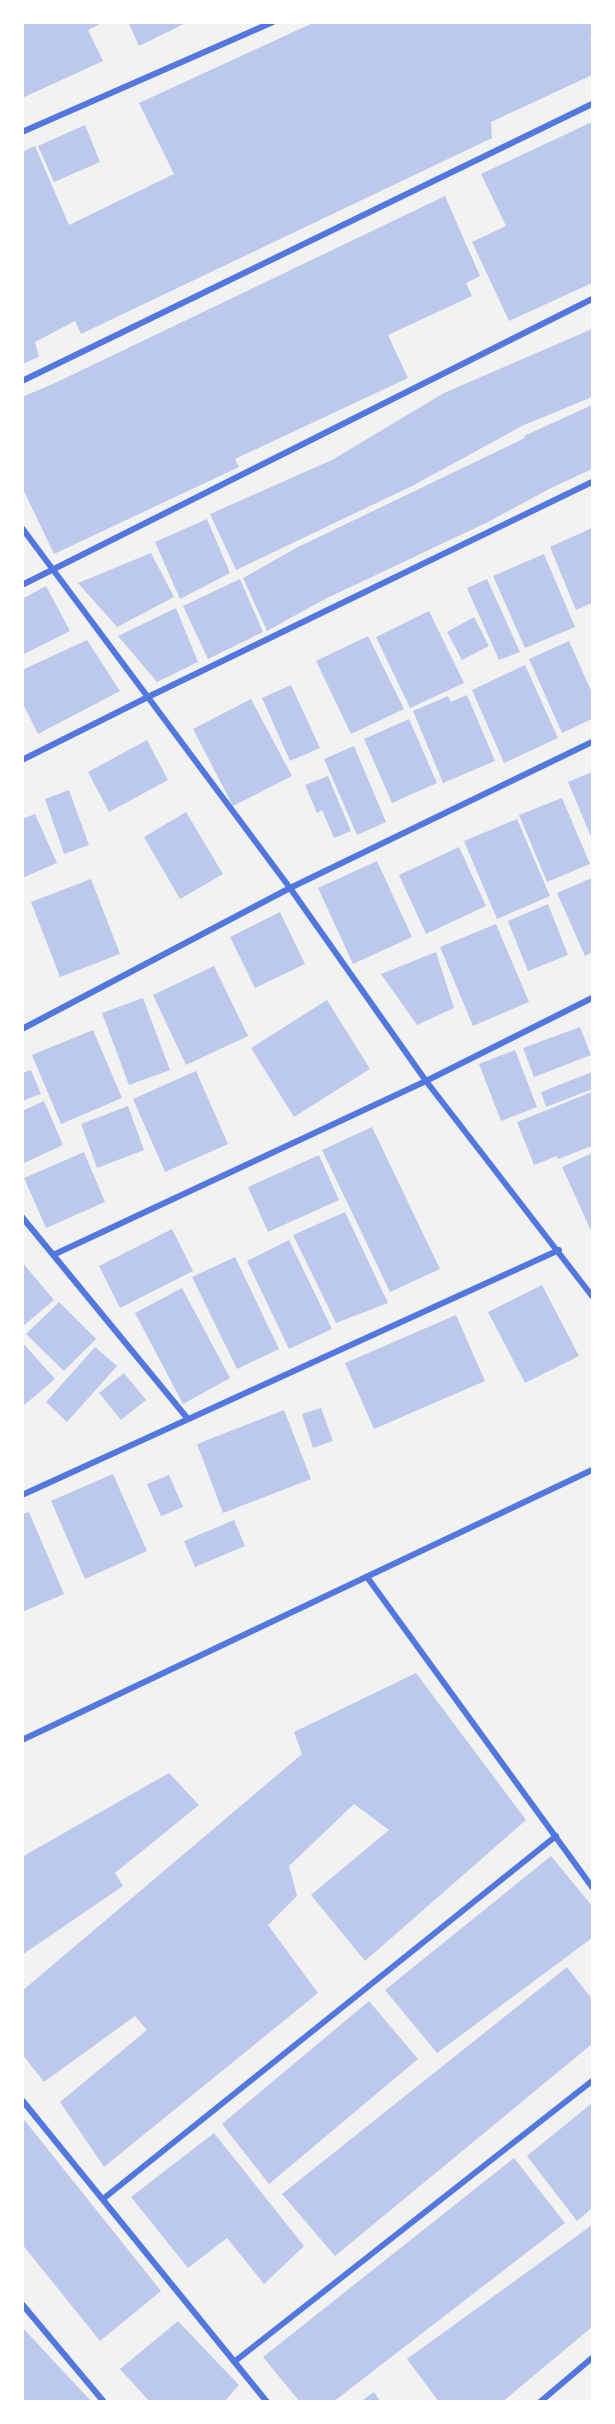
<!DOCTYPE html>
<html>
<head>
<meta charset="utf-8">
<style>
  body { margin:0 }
  #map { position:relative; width:615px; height:2424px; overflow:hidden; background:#f2f2f2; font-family:Mulish,sans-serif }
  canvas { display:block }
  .frame { position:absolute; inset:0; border:24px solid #fff; pointer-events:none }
</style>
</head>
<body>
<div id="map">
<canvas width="615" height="2424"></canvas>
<div class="frame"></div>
</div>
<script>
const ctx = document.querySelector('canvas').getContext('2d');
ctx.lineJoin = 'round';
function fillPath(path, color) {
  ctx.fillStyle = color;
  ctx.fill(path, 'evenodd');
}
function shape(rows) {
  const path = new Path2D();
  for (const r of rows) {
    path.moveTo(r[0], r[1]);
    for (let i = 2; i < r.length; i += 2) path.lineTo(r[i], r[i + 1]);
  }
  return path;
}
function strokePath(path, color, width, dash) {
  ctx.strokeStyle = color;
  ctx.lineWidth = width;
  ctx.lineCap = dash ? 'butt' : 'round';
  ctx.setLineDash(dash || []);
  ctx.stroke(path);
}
fillPath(shape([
  [22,22,104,22,88,30,103,61,22,98],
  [128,22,188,22,139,46],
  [315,22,592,22,592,36,590,37,592,43,592,75,491,122,492,138,81,334,75,321,35,342,39,357,22,364,22,152,35,146,69,225,174,174,139,103],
  [592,122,592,283,509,321,472,242,506,226,481,174],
  [85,125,100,162,54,182,38,146],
  [445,196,480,276,466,283,472,296,388,335,408,378,235,459,239,467,54,554,22,487,22,397,55,383],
  [592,329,592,397,524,425,412,486,236,570,210,514,332,460,444,393],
  [592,405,592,469,549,489,488,522,323,600,267,631,243,578,298,547,525,438,524,436],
  [207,519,230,573,180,599,155,542],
  [592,528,592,603,576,610,550,547],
  [151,553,174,597,117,627,78,583],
  [544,554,575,627,525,648,493,576],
  [240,579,263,632,208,659,183,606],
  [487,579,520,652,499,660,467,588],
  [46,586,70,631,22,655,22,599],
  [176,608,198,662,157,682,118,636],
  [429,611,464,683,410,708,376,637],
  [474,617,489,646,462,660,447,632],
  [368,636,404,709,351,734,316,661],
  [87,640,120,691,38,734,22,702,22,670],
  [569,641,592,693,592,719,562,733,529,659],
  [525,665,558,738,504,763,472,690],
  [291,685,320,748,290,761,262,698],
  [467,695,495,761,443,783,413,711,448,696,451,702],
  [251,699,292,776,233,806,193,729],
  [409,719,437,783,392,803,364,739],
  [147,740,168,780,109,812,88,772],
  [354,746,386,822,357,835,324,759],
  [592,772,592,839,568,782],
  [328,776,351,831,334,838,322,810,317,813,305,785],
  [69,790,89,845,64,854,45,799],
  [562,798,590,864,547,882,519,815],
  [186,812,223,874,180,899,144,837],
  [35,814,57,863,22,878,22,819],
  [517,819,550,896,497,919,464,841],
  [459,847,486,906,426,934,399,875],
  [377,861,412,937,353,964,318,888],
  [592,878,592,952,585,956,557,893],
  [91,879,120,954,60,977,31,902],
  [548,904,568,955,528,971,508,921],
  [280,912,305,964,255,988,230,937],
  [496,924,529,1002,473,1026,440,947],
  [436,952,454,1008,417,1025,381,974],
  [214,966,248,1036,186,1065,153,995],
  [143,998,170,1070,129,1085,102,1013],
  [327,1000,370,1069,294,1117,251,1048],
  [580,1027,591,1055,534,1077,523,1048],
  [93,1030,122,1098,61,1124,32,1055],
  [515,1050,537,1107,501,1121,479,1064],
  [31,1070,41,1094,22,1101,22,1073],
  [196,1071,228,1144,165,1172,133,1099],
  [592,1072,592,1089,546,1107,541,1092],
  [592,1092,592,1146,558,1159,557,1156,534,1165,517,1122],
  [44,1101,63,1145,24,1163,22,1111],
  [128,1106,144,1150,97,1168,81,1124],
  [372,1127,440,1269,390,1292,322,1150],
  [84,1152,105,1202,46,1228,24,1178],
  [592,1153,592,1233,562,1167],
  [319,1155,339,1200,268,1232,248,1187],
  [345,1212,388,1303,336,1323,293,1235],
  [172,1229,193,1271,120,1308,99,1266],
  [289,1240,332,1329,289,1349,247,1261],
  [235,1257,279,1349,237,1369,192,1277],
  [22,1262,54,1300,22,1327],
  [542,1285,579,1356,525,1383,488,1312],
  [182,1288,230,1378,183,1404,135,1313],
  [59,1302,96,1339,64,1371,26,1334],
  [456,1315,485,1381,374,1429,345,1363],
  [22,1342,55,1379,22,1407],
  [95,1347,117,1366,67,1422,46,1402],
  [124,1373,146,1400,121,1420,99,1393],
  [321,1408,333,1441,313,1448,302,1414],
  [284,1410,311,1479,223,1513,197,1444],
  [113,1474,147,1551,85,1579,51,1501],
  [169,1475,183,1507,161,1516,147,1484],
  [29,1512,64,1594,22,1612,22,1514],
  [234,1520,245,1546,195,1567,184,1541],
  [416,1673,526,1820,365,1961,311,1895,389,1830,354,1804,289,1866,297,1896,268,1925,318,1993,104,2167,60,2102,147,2030,135,2016,44,2082,22,2054,22,1991,302,1754,294,1732],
  [169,1773,199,1805,115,1873,123,1886,22,1955,22,1857],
  [551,1856,592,1906,592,1938,437,2053,385,1990],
  [567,1967,592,1999,592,2044,335,2256,282,2194],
  [369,2001,418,2059,269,2184,222,2124],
  [592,2103,592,2208,577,2221,527,2156],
  [22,2117,161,2291,100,2341,22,2244],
  [214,2133,304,2246,264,2284,227,2238,188,2268,131,2197],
  [514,2158,565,2223,333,2402,300,2402,263,2357],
  [592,2225,592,2327,502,2402,439,2402,407,2359],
  [178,2321,239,2385,224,2402,150,2402,120,2369],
  [22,2327,90,2400,22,2402],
  [374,2392,381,2402,360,2402]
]), '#bdc9ec');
strokePath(shape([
  [22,132,273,22],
  [22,381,592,104],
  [22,528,290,888,426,1081,592,1296],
  [22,585,592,299],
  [22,760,148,697,592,482],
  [22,1029,290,888,592,742],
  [22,1217,188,1419],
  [53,1255,426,1081,592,998],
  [22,1495,559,1250],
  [367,1577,592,1887],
  [22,1740,592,1470],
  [22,2100,267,2402],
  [103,2199,556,1836],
  [22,2304,104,2402],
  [234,2362,592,2081],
  [540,2402,592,2358]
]), '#5277de', 6);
</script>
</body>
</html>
